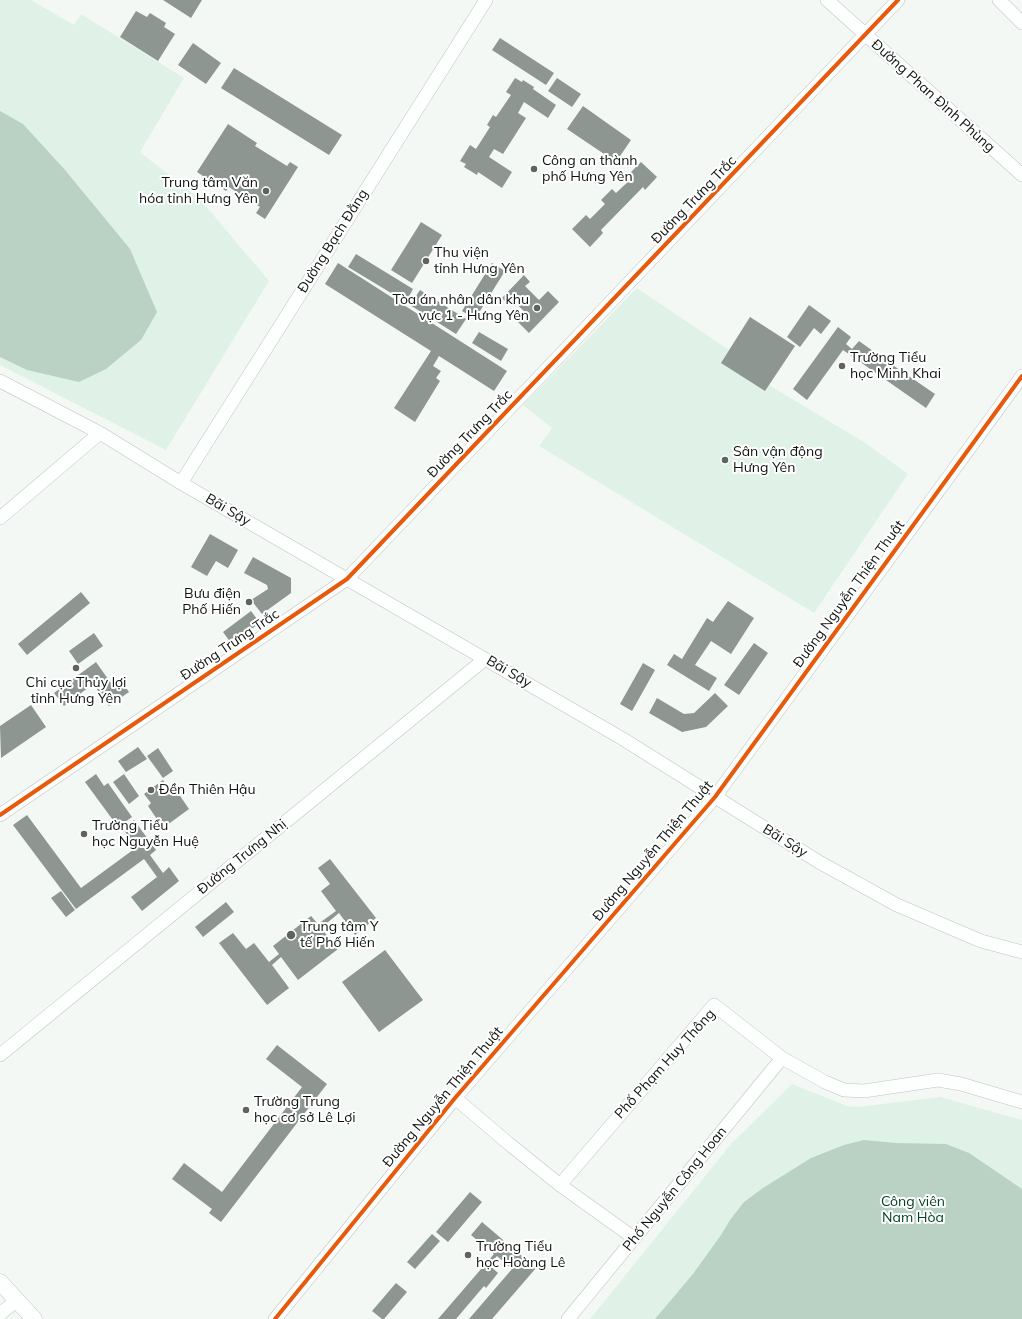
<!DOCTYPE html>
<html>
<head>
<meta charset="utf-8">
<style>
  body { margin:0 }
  canvas { display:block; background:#f3f8f5 }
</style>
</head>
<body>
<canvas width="1022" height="1319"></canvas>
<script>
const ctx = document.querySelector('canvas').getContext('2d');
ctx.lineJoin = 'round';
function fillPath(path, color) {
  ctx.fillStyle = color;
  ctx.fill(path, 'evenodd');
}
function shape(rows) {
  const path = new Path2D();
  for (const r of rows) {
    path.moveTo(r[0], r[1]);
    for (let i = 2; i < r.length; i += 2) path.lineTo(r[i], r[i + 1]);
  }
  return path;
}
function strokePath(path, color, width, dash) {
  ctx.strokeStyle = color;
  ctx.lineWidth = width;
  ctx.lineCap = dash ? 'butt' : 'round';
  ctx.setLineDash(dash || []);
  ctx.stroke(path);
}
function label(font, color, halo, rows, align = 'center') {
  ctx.font = font + ' Mulish,sans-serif';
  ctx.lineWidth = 4;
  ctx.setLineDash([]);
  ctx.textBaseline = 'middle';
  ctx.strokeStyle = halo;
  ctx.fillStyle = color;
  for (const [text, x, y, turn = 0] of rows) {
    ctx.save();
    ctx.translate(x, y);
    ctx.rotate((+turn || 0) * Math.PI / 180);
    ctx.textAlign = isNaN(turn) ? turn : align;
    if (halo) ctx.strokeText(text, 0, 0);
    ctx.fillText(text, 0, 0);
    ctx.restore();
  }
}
fillPath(shape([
  [0,0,31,0,74,25,81,14,184,78,140,152,201,200,269,281,166,450,0,365],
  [637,288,729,350,750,317,795,346,769,385,864,442,908,474,814,613,539,446,552,428,523,405],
  [792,1084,847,1106,858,1107,940,1097,1022,1120,1022,1319,590,1319,731,1144]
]), '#e0f2e8');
fillPath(shape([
  [0,111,23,124,65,170,130,249,157,312,141,340,106,369,79,382,27,370,0,357],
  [864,1140,896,1143,946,1144,969,1153,1022,1189,1022,1319,655,1319,693,1274,721,1235,730,1220,744,1202,763,1188,811,1158,844,1145]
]), '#b9d2c4');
fillPath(shape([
  [163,0,202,0,191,18],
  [136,11,147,17,150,13,166,23,164,27,175,34,158,61,120,37],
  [500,38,554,73,546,85,492,50],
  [193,43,221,63,206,84,178,65],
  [234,68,342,135,329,155,221,88],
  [515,78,522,82,523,80,534,87,533,89,556,105,548,118,524,102,518,113,526,118,503,154,494,149,489,157,512,172,502,188,478,172,477,175,464,167,466,164,460,161,470,145,476,149,490,127,487,125,493,115,496,117,511,95,506,92],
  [557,78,581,94,572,107,548,91],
  [583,106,631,140,616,162,567,129],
  [228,124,257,143,255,146,287,166,290,162,298,167,265,219,256,213,260,207,229,187,226,191,197,172],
  [641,162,657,177,645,190,643,187,601,230,603,233,590,247,572,229,586,215,590,219,605,204,601,200,612,189,616,193,632,178,628,175],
  [421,222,442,235,412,283,391,270],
  [356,254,413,289,406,302,348,267],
  [338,263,507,371,494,391,439,356,433,366,441,371,436,378,440,381,415,422,394,408,431,351,325,284],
  [492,263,505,271,475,319,462,311],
  [524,275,530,282,525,286,539,300,548,291,559,302,529,333,518,322,526,313,511,299,507,303,502,298],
  [420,290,466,319,456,334,410,305],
  [809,305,831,321,821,334,814,328,800,347,787,337],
  [750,317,795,346,765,391,721,363],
  [838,327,851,337,846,344,852,349,859,341,901,371,894,380,896,381,903,372,935,394,926,408,843,350,807,400,793,389],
  [479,332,508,349,501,361,472,343],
  [210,534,238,550,228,568,216,561,207,576,191,567],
  [253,557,291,578,291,593,262,614,251,600,268,589,267,585,244,573],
  [81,592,90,603,27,655,18,644],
  [728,601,754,618,731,654,711,641,695,665,717,678,709,691,667,665,674,654,682,659,707,618,713,622],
  [251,611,260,623,231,643,223,632],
  [94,633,103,646,78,664,69,651],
  [754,643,768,653,739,695,724,685],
  [96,662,113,686,121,681,129,692,109,706,93,684,64,706,54,693],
  [643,663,655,670,632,711,620,704],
  [715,693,728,706,706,727,682,732,649,713,657,698,684,714,694,713],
  [31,705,46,727,1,758,0,726],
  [138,747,147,759,126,772,118,761],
  [158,748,173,771,163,778,147,756],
  [96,774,104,786,108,783,132,817,118,827,85,782],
  [124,774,139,796,129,804,113,782],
  [163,780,170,790,174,787,189,809,163,828,148,806,151,803,144,794],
  [27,815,81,888,137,847,123,829,134,820,156,850,150,855,163,873,169,867,179,881,142,911,131,897,157,877,144,859,76,909,13,825],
  [330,859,376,918,355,935,339,913,321,928,338,949,298,980,281,957,272,965,289,988,267,1005,219,943,233,933,246,949,254,943,269,962,279,954,273,946,311,916,318,924,336,911,321,891,330,884,318,868],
  [61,891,75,910,66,917,51,898],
  [226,902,234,912,203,937,195,927],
  [385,950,423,1000,379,1032,342,982],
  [277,1045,327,1084,221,1222,209,1213,212,1209,172,1179,184,1163,222,1192,302,1087,266,1059],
  [470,1192,482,1202,448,1242,436,1232],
  [482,1222,536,1268,492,1319,469,1319,512,1269,497,1256,489,1265,498,1273,486,1288,484,1286,456,1319,438,1319,494,1254,471,1235],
  [432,1234,440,1241,415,1269,407,1262],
  [396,1283,407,1292,384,1319,382,1319,372,1311]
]), '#8d9691');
const minor = shape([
  [827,0,1022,175],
  [999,0,1022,23],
  [0,381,100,433,181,483,623,739,819,862,897,905,981,941,1022,952],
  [181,483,486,0],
  [0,518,100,433],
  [0,815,347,579,898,0],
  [0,1055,485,659],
  [455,1098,508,1143,560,1185,634,1238],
  [560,1185,714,1005,782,1058,825,1082,844,1090,864,1091,938,1080,961,1084,1022,1102],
  [0,1314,17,1300],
  [275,1319,455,1098,715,797,1022,376],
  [568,1319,782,1058]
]);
const major = shape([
  [0,1282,34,1319]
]);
strokePath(minor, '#c0c4c2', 14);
strokePath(major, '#c0c4c2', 17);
strokePath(minor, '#fdfefe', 13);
strokePath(major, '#fdfefe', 16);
strokePath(shape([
  [0,815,347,579,898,0],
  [275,1319,455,1098,715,797,1022,376]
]), '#e8590c', 4);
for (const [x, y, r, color] of [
  [534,169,4,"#5f6360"],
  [266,191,4,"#5f6360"],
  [426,261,4,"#5f6360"],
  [537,308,4,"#5f6360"],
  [842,366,4,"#5f6360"],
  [725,460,4,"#5f6360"],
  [249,602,4,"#5f6360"],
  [76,668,4,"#5f6360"],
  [151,790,4,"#5f6360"],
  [84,834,4,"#5f6360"],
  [291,935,5,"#5f6360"],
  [246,1110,4,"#5f6360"],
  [468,1255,4,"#5f6360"]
]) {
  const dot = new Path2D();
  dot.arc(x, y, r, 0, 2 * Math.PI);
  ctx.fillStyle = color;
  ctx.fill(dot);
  strokePath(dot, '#fff', 1.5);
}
label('14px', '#0f1310', '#fff', [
  ["Đường Phan Đình Phùng",933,96,42],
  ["Đường Trưng Trắc",694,200,-46],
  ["Đường Bạch Đằng",333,241,-58],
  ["Đường Trưng Trắc",470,434,-46],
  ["Bãi Sậy",228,510,30],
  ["Đường Nguyễn Thiện Thuật",849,594,-54],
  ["Đường Trưng Trắc",230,645,-34],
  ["Bãi Sậy",509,672,30],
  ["Bãi Sậy",785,841,32],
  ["Đường Nguyễn Thiện Thuật",653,851,-50],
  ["Đường Trưng Nhị",242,857,-39],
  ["Phố Phạm Huy Thông",665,1064,-48],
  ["Đường Nguyễn Thiện Thuật",443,1097,-50],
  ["Phố Nguyễn Công Hoan",675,1189,-51]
]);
label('14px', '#0f1310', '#fff', [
  ["Công an thành",542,161],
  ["phố Hưng Yên",542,177],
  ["Trung tâm Văn",258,183,"right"],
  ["hóa tỉnh Hưng Yên",258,199,"right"],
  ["Thu viện",434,253],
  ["tỉnh Hưng Yên",434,269],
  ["Tòa án nhân dân khu",529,300,"right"],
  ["vực 1 - Hưng Yên",529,316,"right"],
  ["Trường Tiểu",850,358],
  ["học Minh Khai",850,374],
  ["Sân vận động",733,452],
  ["Hưng Yên",733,468],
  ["Bưu điện",241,594,"right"],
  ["Phố Hiến",241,610,"right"],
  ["Chi cục Thủy lợi",76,683,"center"],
  ["tỉnh Hưng Yên",76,699,"center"],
  ["Đền Thiên Hậu",159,790],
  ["Trường Tiểu",92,826],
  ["học Nguyễn Huệ",92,842],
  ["Trung tâm Y",300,927],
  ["tế Phố Hiến",300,943],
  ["Trường Trung",254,1102],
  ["học cơ sở Lê Lợi",254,1118],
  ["Trường Tiểu",476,1247],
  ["học Hoàng Lê",476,1263]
], 'left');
label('14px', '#004027', '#fff', [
  ["Công viên",913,1202],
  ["Nam Hòa",913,1218]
]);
</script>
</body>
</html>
